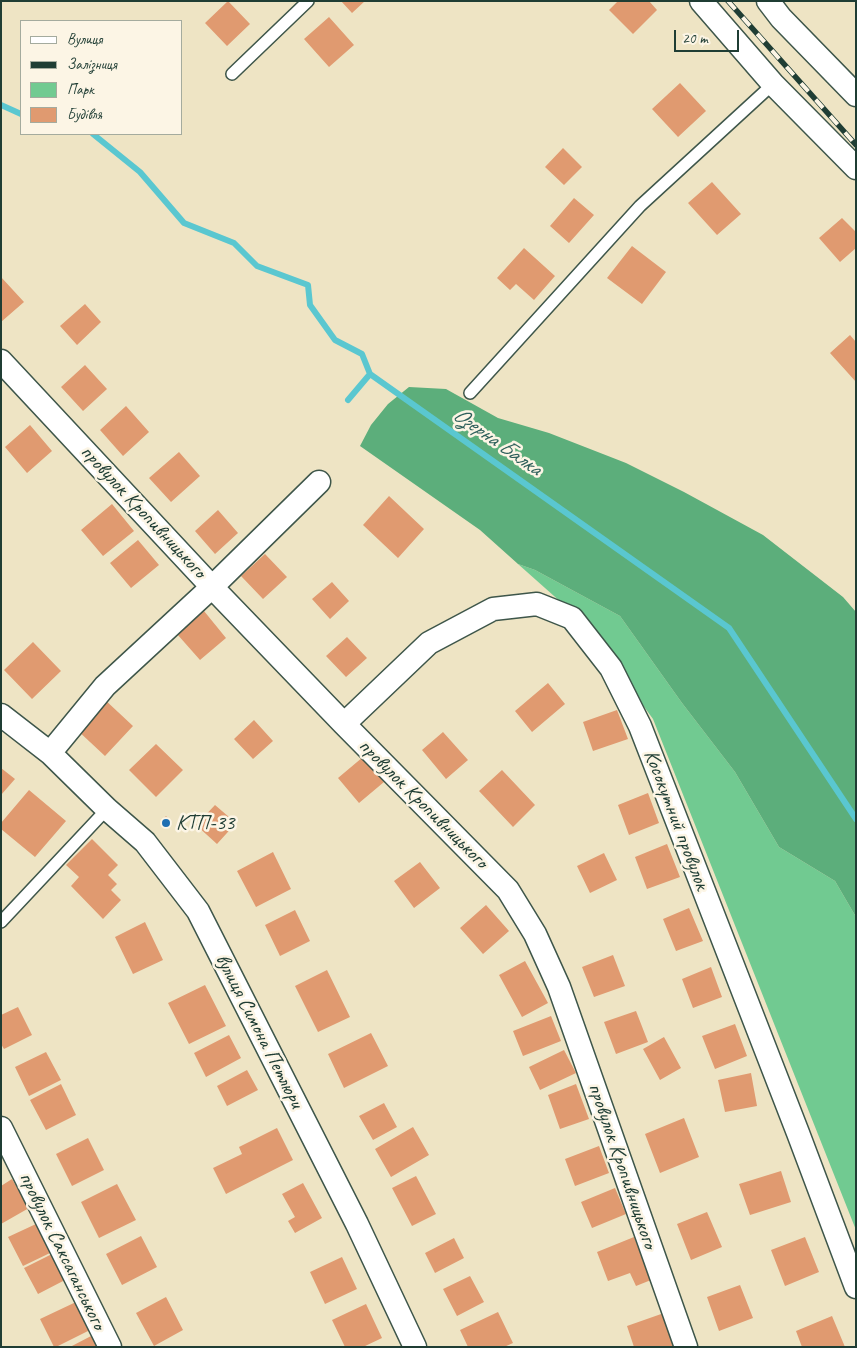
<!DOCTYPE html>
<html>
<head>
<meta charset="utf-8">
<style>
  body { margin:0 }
  #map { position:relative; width:857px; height:1348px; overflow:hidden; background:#eee4c4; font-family:Caveat,sans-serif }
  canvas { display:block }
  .frame { position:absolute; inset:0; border:2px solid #1f3d34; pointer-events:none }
  .legend { position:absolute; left:20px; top:20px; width:162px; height:115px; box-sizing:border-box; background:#fcf5e5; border:1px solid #a4ab9e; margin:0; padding:6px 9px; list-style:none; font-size:15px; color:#1f3d34 }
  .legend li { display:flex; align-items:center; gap:10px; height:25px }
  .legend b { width:25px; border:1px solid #a4ab9e }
  .scale { position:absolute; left:674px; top:30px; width:65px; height:22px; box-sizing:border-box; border:2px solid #1f3d34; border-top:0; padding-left:6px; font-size:15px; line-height:18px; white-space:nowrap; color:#1f3d34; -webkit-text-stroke:4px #fcf5e5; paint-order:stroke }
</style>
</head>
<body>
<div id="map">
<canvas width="857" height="1348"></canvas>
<div class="frame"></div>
<ul class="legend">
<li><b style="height:6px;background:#fff"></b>Вулиця</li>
<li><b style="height:6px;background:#1f3d34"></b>Залізниця</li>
<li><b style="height:14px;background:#71ca91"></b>Парк</li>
<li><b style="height:14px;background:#e09a70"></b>Будівля</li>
</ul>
<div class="scale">20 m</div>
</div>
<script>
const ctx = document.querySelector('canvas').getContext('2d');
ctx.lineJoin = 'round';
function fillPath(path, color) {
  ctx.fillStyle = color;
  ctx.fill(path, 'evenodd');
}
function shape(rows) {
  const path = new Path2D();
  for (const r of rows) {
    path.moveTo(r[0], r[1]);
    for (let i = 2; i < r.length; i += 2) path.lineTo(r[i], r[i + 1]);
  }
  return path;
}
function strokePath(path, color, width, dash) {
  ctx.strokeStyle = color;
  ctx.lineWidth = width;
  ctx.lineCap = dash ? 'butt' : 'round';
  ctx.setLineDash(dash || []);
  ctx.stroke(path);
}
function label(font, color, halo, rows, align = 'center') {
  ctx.font = font + ' Caveat,sans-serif';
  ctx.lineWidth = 5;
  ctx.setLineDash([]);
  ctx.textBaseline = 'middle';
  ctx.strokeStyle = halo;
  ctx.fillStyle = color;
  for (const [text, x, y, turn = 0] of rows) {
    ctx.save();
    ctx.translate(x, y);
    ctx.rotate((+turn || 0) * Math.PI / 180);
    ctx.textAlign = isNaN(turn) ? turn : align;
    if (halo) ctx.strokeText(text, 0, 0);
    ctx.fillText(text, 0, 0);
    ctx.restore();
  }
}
fillPath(shape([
  [518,564,535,570,620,616,682,703,735,772,779,847,835,881,856,917,856,1230,653,719,581,620]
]), '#71ca91');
fillPath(shape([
  [409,387,446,389,498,418,549,433,626,463,684,492,763,535,843,597,856,612,856,917,835,881,779,847,735,772,682,703,620,616,535,570,518,564,480,530,360,446,371,425,388,404]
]), '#5cae7b');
strokePath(shape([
  [1,105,21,114],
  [93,134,140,172,184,223,234,243,257,266,308,285,310,305,335,340,362,354,370,374,729,628,856,819],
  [348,400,370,374]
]), '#5ac7d0', 6);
fillPath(shape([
  [228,1,250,24,227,46,205,23],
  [341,1,365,1,352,13],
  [618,1,649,1,657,10,633,34,609,10],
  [329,17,354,45,329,67,304,39],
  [680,83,706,111,678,137,652,109],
  [563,148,582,167,564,185,545,167],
  [712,182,741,214,717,235,688,203],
  [574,198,594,215,569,243,550,226],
  [842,218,856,232,856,248,840,262,819,238],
  [632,246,666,272,642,304,607,278],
  [524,248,555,276,534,300,516,284,510,290,497,278],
  [1,277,24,302,1,322],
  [85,304,101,322,77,345,60,326],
  [850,335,856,342,856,382,830,353],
  [85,365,107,389,83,411,61,387],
  [126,406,149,432,123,456,100,430],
  [30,425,52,451,27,473,5,447],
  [179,452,200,476,171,502,149,478],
  [389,496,424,529,398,558,363,525],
  [112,504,134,531,103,556,81,530],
  [218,510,238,533,215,554,195,531],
  [138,540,159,565,131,588,110,563],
  [265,554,287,577,263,599,241,576],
  [332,582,349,601,330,619,312,599],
  [204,611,226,638,200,660,177,634],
  [347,637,367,658,346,677,326,656],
  [33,642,61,671,32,699,4,670],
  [548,683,565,704,532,732,515,711],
  [103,698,133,726,105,756,75,728],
  [617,710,628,739,593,751,583,722],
  [254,720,273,741,253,759,234,739],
  [443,732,468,760,446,779,422,750],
  [156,744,183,770,156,797,129,770],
  [363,757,384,782,359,803,338,778],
  [1,768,15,779,1,795],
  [502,770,535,805,513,827,479,791],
  [29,790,66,821,35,857,1,829,1,823],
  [648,793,659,823,629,835,618,805],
  [215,805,236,823,217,844,196,825],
  [166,816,172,823,166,829,160,823],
  [92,839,118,865,108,875,117,884,111,890,121,900,103,919,71,886,79,877,66,865],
  [667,844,680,877,647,889,635,857],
  [273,852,291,889,256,907,237,871],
  [604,853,617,880,590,893,577,866],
  [420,862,440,888,414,908,394,881],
  [486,905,509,931,483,954,460,928],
  [689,908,703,941,676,951,663,919],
  [295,910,310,941,280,956,265,925],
  [145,922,163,960,133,974,115,937],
  [613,955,625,986,594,997,582,967],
  [525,961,548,1003,522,1017,499,975],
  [711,967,722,997,693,1008,682,979],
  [327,970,350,1017,318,1032,295,986],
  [205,985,226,1026,189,1044,168,1003],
  [18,1007,32,1035,4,1049,1,1044,1,1015],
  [636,1011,648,1042,616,1054,604,1022],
  [551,1016,561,1041,523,1056,513,1031],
  [735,1024,747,1056,715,1069,702,1036],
  [371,1033,388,1066,344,1088,328,1054],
  [229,1035,241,1058,206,1077,194,1053],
  [664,1037,681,1068,660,1080,643,1049],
  [564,1050,576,1073,540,1090,529,1067],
  [46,1052,61,1080,29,1096,15,1067],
  [247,1070,258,1090,227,1106,217,1086],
  [751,1073,757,1106,725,1112,718,1080],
  [61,1084,76,1115,46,1130,30,1100],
  [576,1084,589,1119,560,1129,548,1095],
  [384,1103,397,1127,373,1140,359,1116],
  [684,1118,699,1157,660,1173,645,1134],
  [413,1127,429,1155,391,1177,375,1149],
  [277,1128,293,1160,226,1194,213,1168,242,1154,239,1147],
  [88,1138,104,1170,72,1186,56,1154],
  [599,1146,609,1173,575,1186,565,1159],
  [781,1171,791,1202,750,1215,739,1184],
  [416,1176,436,1214,412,1226,392,1188],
  [12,1179,29,1208,1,1224,1,1186],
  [303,1183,322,1218,295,1233,288,1221,295,1217,282,1194],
  [117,1184,136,1220,99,1238,81,1202],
  [615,1188,626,1214,592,1228,581,1202],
  [707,1212,722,1247,691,1260,677,1224],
  [36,1224,50,1253,23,1266,8,1237],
  [141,1236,157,1267,122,1285,106,1254],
  [634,1237,651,1280,636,1286,630,1273,608,1281,597,1252],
  [805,1237,819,1272,785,1286,771,1250],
  [454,1238,464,1258,435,1273,425,1253],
  [52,1254,65,1280,38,1294,24,1268],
  [342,1257,357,1289,325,1304,310,1272],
  [470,1276,484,1302,457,1316,443,1289],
  [740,1285,753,1318,719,1331,707,1297],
  [166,1297,183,1330,154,1346,136,1313],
  [76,1302,90,1330,56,1347,54,1347,40,1319],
  [366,1304,382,1338,363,1347,345,1347,332,1320],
  [498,1312,513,1343,504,1347,468,1347,460,1330],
  [664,1313,677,1347,634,1347,627,1326],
  [832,1316,845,1347,802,1347,796,1331],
  [93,1335,98,1347,70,1347]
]), '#e09a70');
const lane = shape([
  [232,74,308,1],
  [470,393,640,206,773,84],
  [1,922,107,809]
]);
const street = shape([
  [701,1,773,84,856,168],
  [768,1,781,18,856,95],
  [1,361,212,587,344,724,508,890,535,934,559,987,686,1347],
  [1,715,50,753,107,809,145,842,198,911,357,1224,415,1347],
  [344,724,429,643,493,609,537,604,572,618,611,668,640,726,798,1133,856,1287],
  [50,753,105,686,212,587,319,482],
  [1,1128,110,1347]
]);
strokePath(lane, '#3e564a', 14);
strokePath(street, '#3e564a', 25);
strokePath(lane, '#fff', 11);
strokePath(street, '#fff', 22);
const rail = shape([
  [728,1,856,145]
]);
strokePath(rail, '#1f3d34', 5.5);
strokePath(rail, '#fcf5e5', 4, [11]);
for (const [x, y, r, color] of [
  [166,823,5,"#1f6fb2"]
]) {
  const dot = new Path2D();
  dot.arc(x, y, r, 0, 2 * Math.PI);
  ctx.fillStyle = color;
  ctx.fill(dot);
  strokePath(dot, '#fcf5e5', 2);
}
label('21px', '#1f3d34', '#fcf5e5', [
  ["провулок Кропивницького",143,512,47],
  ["провулок Кропивницького",423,804,45],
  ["Косокутний провулок",676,820,69],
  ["вулиця Симона Петлюри",259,1031,63],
  ["провулок Кропивницького",622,1166,71],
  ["провулок Саксаганського",62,1251,64]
]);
label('21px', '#1f3d34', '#fcf5e5', [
  ["КТП-33",176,823]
], 'left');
label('italic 22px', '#2e605b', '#fcf5e5', [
  ["Озерна Балка",497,442,35]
]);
</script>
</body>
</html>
